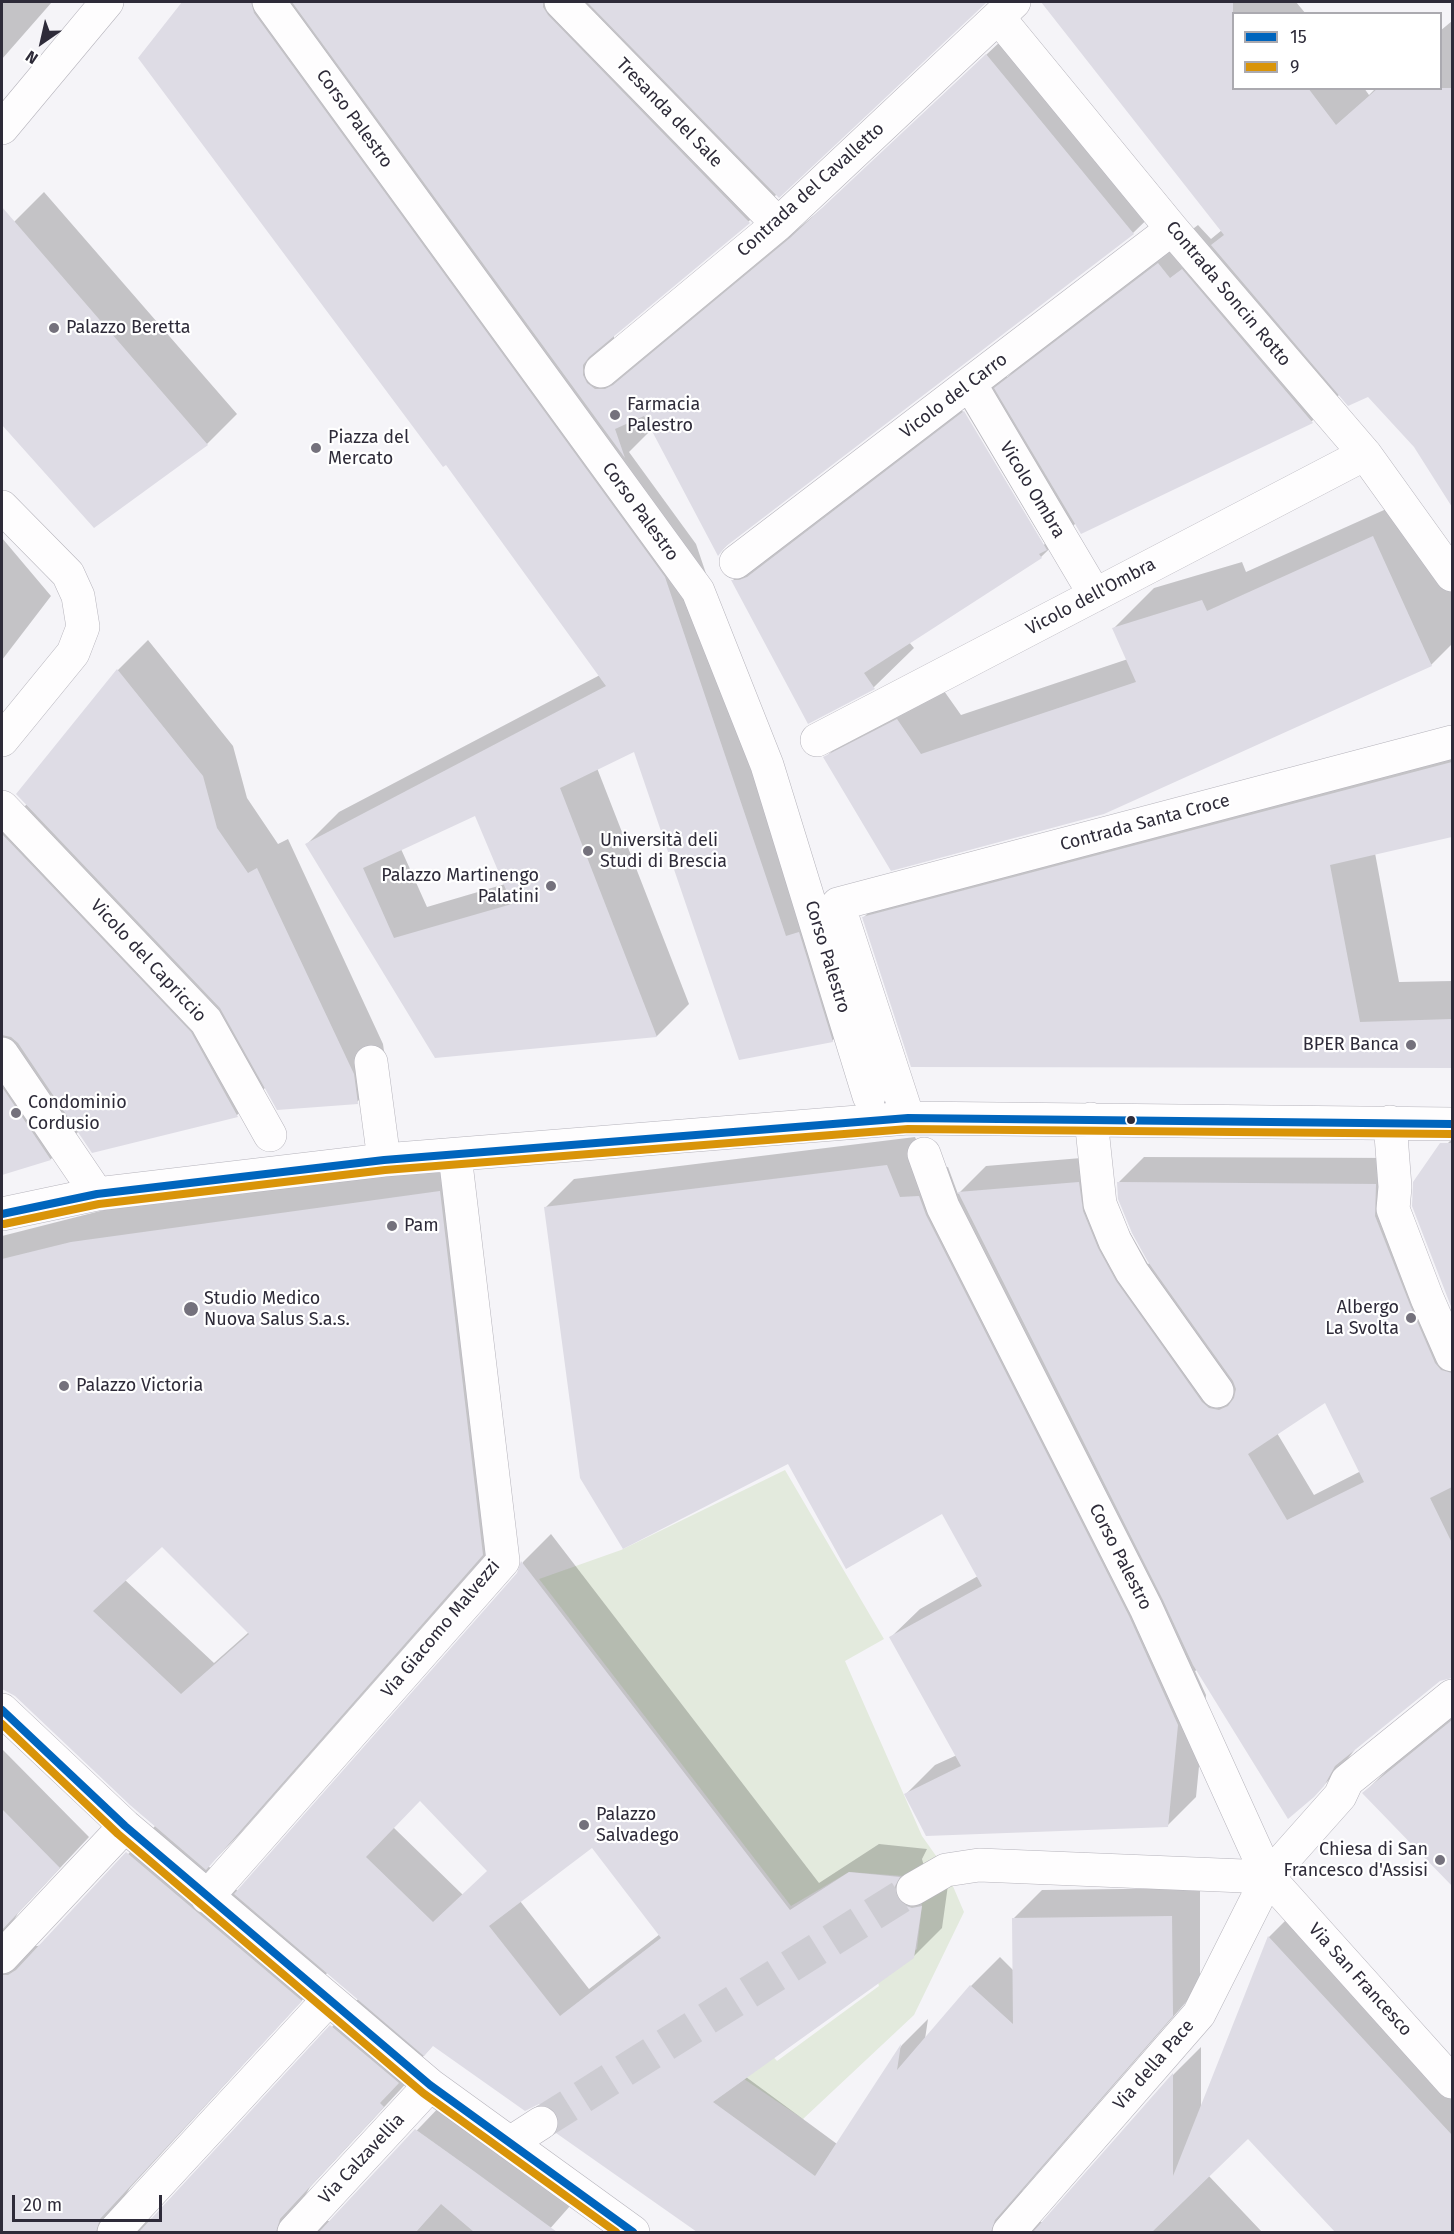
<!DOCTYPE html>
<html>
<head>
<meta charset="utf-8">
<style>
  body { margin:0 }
  #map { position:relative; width:1454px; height:2234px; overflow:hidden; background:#f5f4f8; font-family:"Fira Sans",sans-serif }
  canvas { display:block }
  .frame { position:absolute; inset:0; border:3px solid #2e2b39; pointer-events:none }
  .legend { position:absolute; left:1232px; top:12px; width:210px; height:78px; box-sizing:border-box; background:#fff; border:2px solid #abaab0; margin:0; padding:8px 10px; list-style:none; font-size:18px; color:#2e2b39 }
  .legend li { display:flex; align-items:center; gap:12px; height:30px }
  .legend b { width:30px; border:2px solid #abaab0 }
  .north { position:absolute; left:12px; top:12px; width:60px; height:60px; -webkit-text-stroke:4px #fff; paint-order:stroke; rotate:214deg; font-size:16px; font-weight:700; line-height:24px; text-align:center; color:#2e2b39 }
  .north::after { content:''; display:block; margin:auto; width:21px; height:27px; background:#2e2b39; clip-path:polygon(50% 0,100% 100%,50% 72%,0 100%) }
  .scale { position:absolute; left:12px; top:2195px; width:150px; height:27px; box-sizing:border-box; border:3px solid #2e2b39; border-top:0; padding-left:8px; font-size:18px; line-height:21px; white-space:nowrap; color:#2e2b39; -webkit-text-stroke:4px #fff; paint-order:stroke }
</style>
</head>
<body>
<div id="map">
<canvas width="1454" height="2234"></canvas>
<div class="frame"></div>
<ul class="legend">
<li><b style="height:8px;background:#0065bd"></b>15</li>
<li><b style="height:8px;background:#d99409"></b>9</li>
</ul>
<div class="north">N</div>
<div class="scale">20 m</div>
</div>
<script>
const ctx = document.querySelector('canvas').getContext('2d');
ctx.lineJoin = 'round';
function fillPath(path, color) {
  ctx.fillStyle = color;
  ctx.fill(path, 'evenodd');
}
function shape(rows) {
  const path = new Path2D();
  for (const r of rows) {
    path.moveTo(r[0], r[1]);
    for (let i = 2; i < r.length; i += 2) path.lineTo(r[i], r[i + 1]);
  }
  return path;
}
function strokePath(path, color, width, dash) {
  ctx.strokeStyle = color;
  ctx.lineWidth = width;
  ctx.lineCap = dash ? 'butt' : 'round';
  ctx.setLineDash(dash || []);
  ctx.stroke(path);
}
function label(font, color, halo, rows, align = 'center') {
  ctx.font = font + ' "Fira Sans",sans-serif';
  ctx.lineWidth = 4.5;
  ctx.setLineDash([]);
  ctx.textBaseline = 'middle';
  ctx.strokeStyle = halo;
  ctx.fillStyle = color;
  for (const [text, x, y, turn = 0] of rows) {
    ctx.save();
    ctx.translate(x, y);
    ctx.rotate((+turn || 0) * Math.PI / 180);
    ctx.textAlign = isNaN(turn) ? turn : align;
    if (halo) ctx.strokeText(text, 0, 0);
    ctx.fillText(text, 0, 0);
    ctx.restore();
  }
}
fillPath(shape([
  [785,1470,884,1639,845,1661,922,1836,946,1870,964,1912,914,2015,803,2119,741,2077,770,2053,777,2061,879,1986,876,1976,917,1949,922,1905,903,1876,849,1872,791,1906,539,1579,621,1550]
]), '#e3eadd');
fillPath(shape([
  [2,2,52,2,2,59],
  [183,2,985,2,779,196,777,194,749,221,614,334,614,342,646,354,824,207,1019,24,1165,202,1133,233,735,537,719,553,652,429,629,452,696,544,818,904,864,1008,832,1041,635,749,597,768,689,1004,657,1036,436,1056,307,844,339,812,600,675,446,463,140,58],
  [476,814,505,884,427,907,401,849],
  [1043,2,1296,2,1306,14,1234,14,1234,88,1364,88,1369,95,1376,88,1440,88,1440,31,1452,21,1452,504,1415,446,1368,395,1340,394,1312,421,1081,532,1076,523,1041,557,909,642,914,648,874,687,808,722,733,580,772,541,960,407,1042,546,1045,544,962,405,1005,373,1007,377,1036,349,1198,225,1211,239,1222,230],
  [44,192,237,414,207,444,95,526,2,422,2,234],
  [1413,497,1452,584,1452,644,1431,665,1104,813,825,758,864,718,937,681,961,715,1128,659,1114,628,1154,588,1242,562,1246,572],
  [2,538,51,596,2,660],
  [148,640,233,746,247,798,278,844,288,839,383,1044,387,1072,357,1102,266,1087,237,1115,93,1151,79,1131,51,1159,2,1174,2,829,27,804,18,794,118,670],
  [1452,734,1452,835,1375,853,1399,982,1452,981,1452,1066,1172,1063,864,917,903,878],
  [915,1137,929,1169,948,1167,958,1194,986,1166,1105,1156,1108,1184,1124,1222,1148,1264,1150,1263,1118,1183,1144,1157,1402,1158,1401,1189,1452,1317,1452,1676,1439,1680,1356,1748,1340,1769,1313,1796,1197,1670,1195,1671,1206,1695,1196,1797,1167,1826,906,1794,935,1765,957,1755,891,1637,920,1609,978,1576,943,1512,789,1462,545,1208,574,1179],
  [1325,1401,1361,1471,1314,1495,1277,1433],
  [1452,1139,1452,1306,1446,1290,1427,1164],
  [472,1159,515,1522,238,1836,208,1866,239,1892,518,1574,523,1562,551,1534,819,1883,879,1844,927,1849,922,1859,925,1870,949,1878,942,1928,913,1957,746,2077,837,2144,902,2045,928,2019,925,2039,971,1986,1000,1957,1014,1971,1014,1918,1042,1890,1200,1888,1200,1986,1023,2190,1018,2199,1034,2222,1044,2222,1174,2074,1201,2047,1201,2110,1269,1937,1297,1909,1452,2077,1452,2232,1337,2232,1248,2137,1208,2175,1262,2232,699,2232,650,2197,561,2121,558,2113,551,2105,434,2044,409,2073,413,2076,310,2187,305,2196,321,2221,330,2221,446,2100,578,2197,547,2232,2,2232,2,1749,89,1837,18,1913,13,1922,29,1946,38,1946,43,1943,156,1825,16,1695,2,1687,2,1236,104,1210],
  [162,1545,249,1632,214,1663,125,1580],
  [420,1799,488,1871,463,1895,393,1827],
  [592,1845,660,1934,589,1989,520,1901],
  [328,1972,359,1998,154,2218,141,2221,125,2196,130,2188],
  [1452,1717,1452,1884,1364,1793,1390,1767]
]), '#0003');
fillPath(shape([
  [182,2,251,2,254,13,665,577,786,936,799,932,833,1042,739,1060,634,752,560,788,657,1037,435,1058,305,844,606,686,446,465,443,467,138,58],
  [475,816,512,904,394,938,363,868],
  [292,2,543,2,543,7,548,15,750,223,589,357,583,365,583,375,587,383,595,389,605,389,613,385,790,238,986,54,1134,234,725,547,718,556,644,416,615,429,625,458],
  [587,2,987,2,779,198],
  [1041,2,1233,2,1233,88,1308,88,1336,125,1378,88,1452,88,1452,507,1414,447,1368,397,1348,406,1211,245,1224,235],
  [2,207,208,445,94,528,2,425],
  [1158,263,1170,278,1182,269,1313,423,1081,534,994,388],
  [964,411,1047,550,1039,554,1042,558,864,673,875,689,808,724,731,580,739,580,747,577],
  [1373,536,1432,666,1104,814,891,871,823,757,897,719,921,754,1136,682,1112,628,1202,600,1207,611],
  [117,669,203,776,217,828,248,873,257,868,354,1074,358,1104,277,1110,220,1008,16,794],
  [1452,762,1452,837,1330,865,1360,1022,1452,1019,1452,1068,911,1067,862,917],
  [2,834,191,1032,238,1117,92,1153,18,1043,11,1037,2,1035],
  [2,1087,51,1160,2,1175],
  [1440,1143,1452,1143,1452,1309,1412,1206,1413,1182],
  [887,1165,900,1197,919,1196,926,1215,1129,1616,1178,1725,1168,1827,926,1836,904,1794,961,1766,889,1637,982,1586,942,1514,846,1569,788,1464,623,1549,580,1478,544,1207],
  [1079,1182,1083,1211,1098,1248,1116,1281,1202,1402,1209,1408,1219,1410,1228,1406,1234,1398,1236,1389,1233,1381,1148,1262,1132,1233,1118,1199,1117,1182,1376,1184,1375,1216,1410,1305,1435,1363,1441,1370,1452,1373,1452,1487,1430,1498,1452,1543,1452,1678,1440,1681,1335,1766,1324,1786,1314,1797,1288,1819,1193,1665,1163,1600,958,1192],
  [1325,1403,1364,1482,1287,1520,1248,1454],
  [440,1191,483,1555,206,1870,130,1805,15,1696,2,1689,2,1259,71,1242],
  [162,1547,249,1634,181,1694,93,1611],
  [521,1561,790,1910,849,1872,900,1877,894,1888,897,1899,904,1905,912,1908,922,1906,914,1958,713,2102,815,2176,901,2044,897,2070,970,1985,1013,2024,1012,1918,1172,1916,1173,2016,995,2220,991,2232,697,2232,556,2133,560,2121,557,2113,550,2107,539,2104,525,2111,433,2046,424,2056,234,1894,517,1573],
  [420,1801,487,1871,433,1922,366,1857],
  [592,1848,661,1938,560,2016,489,1926],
  [1452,1720,1452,1886,1362,1793],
  [2,1809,60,1868,2,1930],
  [126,1852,302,2001,100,2219,96,2232,2,2232,2,1975,8,1975,16,1970],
  [1268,1936,1452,2135,1452,2232,1335,2232,1248,2139,1152,2232,1033,2232,1173,2073,1173,2176],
  [330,2025,399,2083,380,2103,384,2107,280,2219,276,2232,139,2232],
  [415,2129,471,2169,557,2232,474,2232,441,2204,416,2232,319,2232]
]), '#dedce5');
strokePath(shape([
  [541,2123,913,1889]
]), '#cdccd2', 33, [33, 16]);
const minor = shape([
  [269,2,698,591,767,765,869,1096],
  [561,2,778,224],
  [998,17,1172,229,1365,454,1452,575],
  [2,128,107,2],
  [601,371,778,224,1014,2],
  [970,384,1095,595],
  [2,507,68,574,78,596,83,627,73,653,2,740],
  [736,562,1172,229],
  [817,740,1365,454],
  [2,807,206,1021,270,1135],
  [2,1054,97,1194],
  [371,1062,384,1160],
  [908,1118,838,904,1452,742],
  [1091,1119,1100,1204,1115,1241,1132,1272,1217,1391],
  [1390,1122,1395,1187,1393,1209,1427,1298,1452,1355],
  [924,1154,943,1207,1146,1608,1268,1877,1452,2082],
  [2,1214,97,1194,384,1160,908,1118,1452,1124],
  [2,1710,125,1826,430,2085,633,2232],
  [913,1889,946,1870,979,1865,1268,1877],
  [207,1897,503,1561,455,1155],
  [2,1957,125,1826],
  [510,2143,541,2123],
  [114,2232,328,2000],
  [294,2232,430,2085],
  [1009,2232,1199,2014,1268,1877,1340,1796,1347,1781,1452,1696]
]);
strokePath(minor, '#b5b3bb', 34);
strokePath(minor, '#fefdfe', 33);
strokePath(shape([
  [2,1214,97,1194,384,1160,908,1118,1452,1124],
  [2,1710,125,1826,430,2085,633,2232]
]), '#0065bd', 8);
strokePath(shape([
  [4,1224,99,1204,385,1170,908,1129,1452,1134],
  [2,1724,118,1834,423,2093,616,2232]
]), '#d99409', 8);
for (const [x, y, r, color] of [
  [54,328,6,"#74717c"],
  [615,415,6,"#74717c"],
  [316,448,6,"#74717c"],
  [588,851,6,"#74717c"],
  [551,886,6,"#74717c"],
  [1411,1045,6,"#74717c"],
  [16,1113,6,"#74717c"],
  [1131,1120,5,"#2e2b39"],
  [392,1226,6,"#74717c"],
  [191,1309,8,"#74717c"],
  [1411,1318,6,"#74717c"],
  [64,1386,6,"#74717c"],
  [584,1825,6,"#74717c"],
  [1440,1860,6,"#74717c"]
]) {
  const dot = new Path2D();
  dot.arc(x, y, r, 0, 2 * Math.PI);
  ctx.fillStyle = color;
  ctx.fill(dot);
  strokePath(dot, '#fff', 2);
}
label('18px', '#2e2b39', '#fff', [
  ["Tresanda del Sale",669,113,46],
  ["Corso Palestro",354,119,54],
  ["Contrada del Cavalletto",811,190,-42],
  ["Contrada Soncin Rotto",1228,294,50],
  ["Vicolo del Carro",954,396,-37],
  ["Vicolo Ombra",1032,490,59],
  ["Corso Palestro",640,512,54],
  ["Vicolo dell'Ombra",1091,597,-28],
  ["Contrada Santa Croce",1145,823,-15],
  ["Corso Palestro",827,957,73],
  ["Vicolo del Capriccio",148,961,47],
  ["Corso Palestro",1120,1557,63],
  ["Via Giacomo Malvezzi",441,1629,-50],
  ["Via San Francesco",1360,1980,48],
  ["Via della Pace",1154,2065,-49],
  ["Via Calzavellia",362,2159,-47]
]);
label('18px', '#2e2b39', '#fff', [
  ["Palazzo Beretta",66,328],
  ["Farmacia",627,405],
  ["Palestro",627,426],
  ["Piazza del",328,438],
  ["Mercato",328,459],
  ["Università deli",600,841],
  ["Studi di Brescia",600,862],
  ["Palazzo Martinengo",539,876,"right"],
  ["Palatini",539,897,"right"],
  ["BPER Banca",1399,1045,"right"],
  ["Condominio",28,1103],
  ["Cordusio",28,1124],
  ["Pam",404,1226],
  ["Studio Medico",204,1299],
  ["Nuova Salus S.a.s.",204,1320],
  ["Albergo",1399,1308,"right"],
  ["La Svolta",1399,1329,"right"],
  ["Palazzo Victoria",76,1386],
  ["Palazzo",596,1815],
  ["Salvadego",596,1836],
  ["Chiesa di San",1428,1850,"right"],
  ["Francesco d'Assisi",1428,1871,"right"]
], 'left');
</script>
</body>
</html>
